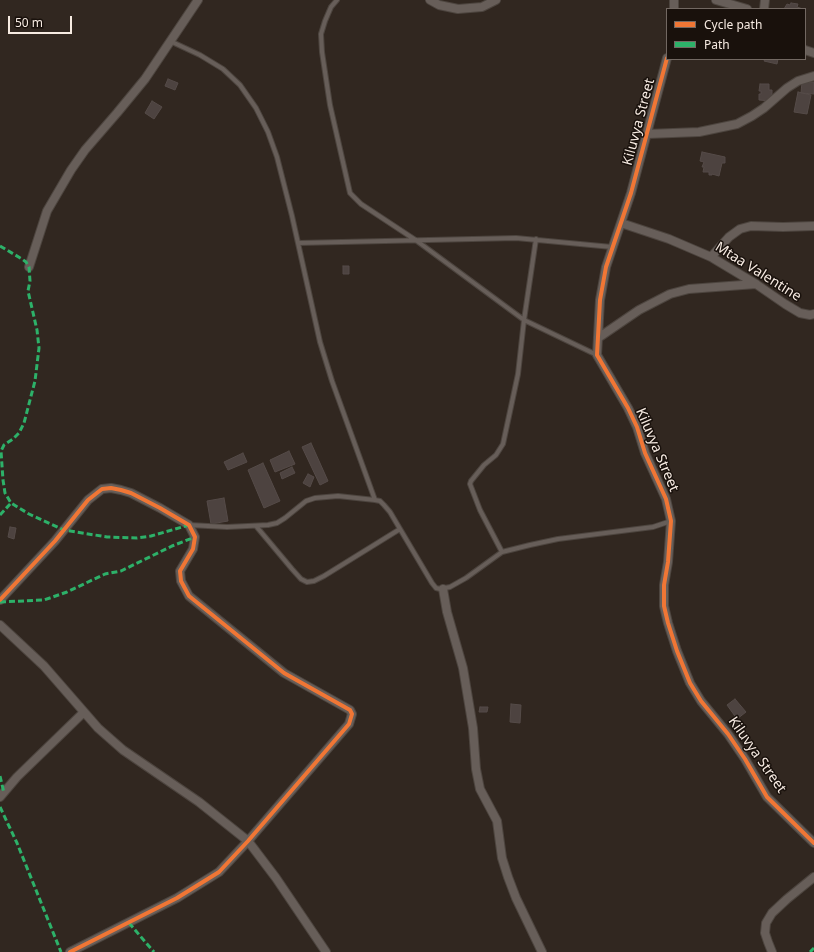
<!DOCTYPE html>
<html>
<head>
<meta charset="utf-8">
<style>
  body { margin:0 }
  #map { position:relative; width:814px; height:952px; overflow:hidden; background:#312720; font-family:"Noto Sans",sans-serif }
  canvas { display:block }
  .legend { position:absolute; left:666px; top:8px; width:140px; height:52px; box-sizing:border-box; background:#19110c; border:1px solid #726862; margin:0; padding:5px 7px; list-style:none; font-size:12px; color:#f7ebe2 }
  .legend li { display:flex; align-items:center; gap:8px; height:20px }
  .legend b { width:20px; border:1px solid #726862 }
  .scale { position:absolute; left:8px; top:16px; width:64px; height:18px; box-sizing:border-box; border:2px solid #f7ebe2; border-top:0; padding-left:5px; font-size:12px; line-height:14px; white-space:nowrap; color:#f7ebe2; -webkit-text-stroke:3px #19110c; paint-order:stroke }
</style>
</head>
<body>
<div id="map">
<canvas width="814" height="952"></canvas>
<ul class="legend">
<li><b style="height:5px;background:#f07635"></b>Cycle path</li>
<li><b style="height:5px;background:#2db169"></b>Path</li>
</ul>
<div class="scale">50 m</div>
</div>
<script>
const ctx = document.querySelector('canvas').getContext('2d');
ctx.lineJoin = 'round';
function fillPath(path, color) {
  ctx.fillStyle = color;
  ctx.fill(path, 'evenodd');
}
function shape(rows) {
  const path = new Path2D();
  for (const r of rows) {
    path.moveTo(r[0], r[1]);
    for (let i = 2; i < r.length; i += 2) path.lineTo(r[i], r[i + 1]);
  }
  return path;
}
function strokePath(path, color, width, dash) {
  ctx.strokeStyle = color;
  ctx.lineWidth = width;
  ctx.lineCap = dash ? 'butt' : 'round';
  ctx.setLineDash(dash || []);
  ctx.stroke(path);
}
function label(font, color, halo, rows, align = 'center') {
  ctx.font = font + ' "Noto Sans",sans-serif';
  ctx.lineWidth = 3;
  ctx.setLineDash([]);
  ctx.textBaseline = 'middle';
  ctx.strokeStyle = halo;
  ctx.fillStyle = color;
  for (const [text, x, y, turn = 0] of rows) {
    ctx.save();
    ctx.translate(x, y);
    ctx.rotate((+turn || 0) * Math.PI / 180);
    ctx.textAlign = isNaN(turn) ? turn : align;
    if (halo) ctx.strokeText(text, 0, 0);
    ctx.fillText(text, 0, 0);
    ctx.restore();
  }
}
const building = shape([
  [791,3,798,4,797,7,803,9,784,9,787,4,790,5,791,3],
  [765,59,778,59,777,64,764,61,765,59],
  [168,79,178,83,175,90,165,86,168,79],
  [802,82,814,82,814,94,801,93,802,82],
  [760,84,769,84,769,90,772,90,772,101,759,100,759,94,761,94,761,91,759,91,760,84],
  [798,92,811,95,807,114,794,112,798,92],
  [152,101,162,107,154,119,145,113,152,101],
  [702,152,725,157,725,163,722,163,719,176,712,174,712,175,709,175,709,172,703,172,704,167,702,167,704,162,700,161,702,152],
  [343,266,349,266,349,274,343,274,343,266],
  [311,443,328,481,320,485,302,447,311,443],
  [289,451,295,464,275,472,270,460,289,451],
  [243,453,247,462,228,470,224,462,243,453],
  [263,463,280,501,264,508,248,470,263,463],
  [292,467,295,473,282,479,280,473,292,467],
  [308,474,314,477,310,487,303,483,308,474],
  [224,498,228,521,211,524,207,501,224,498],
  [10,527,16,528,14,539,8,537,10,527],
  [735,699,746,712,737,719,727,705,735,699],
  [511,704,521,705,520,723,510,722,511,704],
  [480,707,488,707,487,712,479,712,480,707]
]);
fillPath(building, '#4d4340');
strokePath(building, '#554b48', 1);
const service = shape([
  [337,0,331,7,325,21,321,34,322,52,330,105,350,193,361,204,417,241,524,320,597,355],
  [170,41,200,55,223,69,240,85,256,108,268,132,277,157,292,216,320,342,332,381,375,500],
  [298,243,516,238,612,247],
  [189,525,227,527,268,525,277,523,285,518,306,501,315,498,338,496,375,500,380,501,384,505,390,512,432,583,436,588,440,589,450,587,466,578,502,552,530,545,558,539,653,527,671,521],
  [256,526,292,569,301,579,307,582,314,581,324,576,400,529],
  [502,552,480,510,470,484,471,481,484,465,496,455,503,444,518,374,524,320,536,239]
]);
const minor = shape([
  [430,0,439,5,458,9,482,7,496,0],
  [716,0,747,9],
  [674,9,674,0],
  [764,9,765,0],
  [805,50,814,53],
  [667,58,631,193,606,267,600,300,597,355,628,408,637,427,645,453,666,499,671,521,668,562,664,585,664,606,668,623,677,651,690,683,701,701,728,734,745,759,767,797,814,843],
  [647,134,699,132,737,124,752,116,764,108,787,88,798,81,814,76],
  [621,223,669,239,711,257,756,284,785,304,800,313,810,315,814,314],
  [711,257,729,237,740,229,751,226,783,227,814,226],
  [29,267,47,211,71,170,85,150,117,113,145,79,198,0],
  [598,338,639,310,670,294,689,289,756,284],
  [443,589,447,612,463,668,473,728,476,769,480,789,497,821,502,858,508,877,516,898,542,952],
  [0,600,55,541,88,500,102,489,111,488,121,490,131,493,160,508,189,525,195,537,193,549,180,571,181,581,189,596,284,673,350,710,352,714,349,724,248,841,219,872,177,898,70,952],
  [0,625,44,666,98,728,123,750,199,802,248,841,276,878,326,952],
  [0,797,17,777,84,712],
  [772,952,768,942,765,933,766,923,772,913,787,899,814,877]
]);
strokePath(service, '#4d453f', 6);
strokePath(minor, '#4d453f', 10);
strokePath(service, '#675e59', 4);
strokePath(minor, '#675e59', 8);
strokePath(shape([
  [0,246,22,259,26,262,29,267,30,281,28,291,37,330,39,348,35,381,24,423,19,433,13,439,4,445,1,451,3,480,5,493,11,503,29,514,64,530,107,537,137,538,151,536,189,525],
  [0,515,11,503],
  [0,602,44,600,67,592,105,574,121,571,172,546,195,537],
  [0,776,4,793],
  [0,807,17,843,61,952],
  [129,923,154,952],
  [810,952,814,948]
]), '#2db169', 3, [6, 3]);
strokePath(shape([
  [667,58,631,193,606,267,600,300,597,355,628,408,637,427,645,453,666,499,671,521,668,562,664,585,664,606,668,623,677,651,690,683,701,701,728,734,745,759,767,797,814,843],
  [0,600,55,541,88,500,102,489,111,488,121,490,131,493,160,508,189,525,195,537,193,549,180,571,181,581,189,596,284,673,350,710,352,714,349,724,248,841,219,872,177,898,70,952]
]), '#f07635', 4);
label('14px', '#f7ebe2', '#19110c', [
  ["Kiluvya Street",639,122,-75],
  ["Mtaa Valentine",758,272,32],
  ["Kiluvya Street",657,450,67],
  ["Kiluvya Street",757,755,55]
]);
</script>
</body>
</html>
